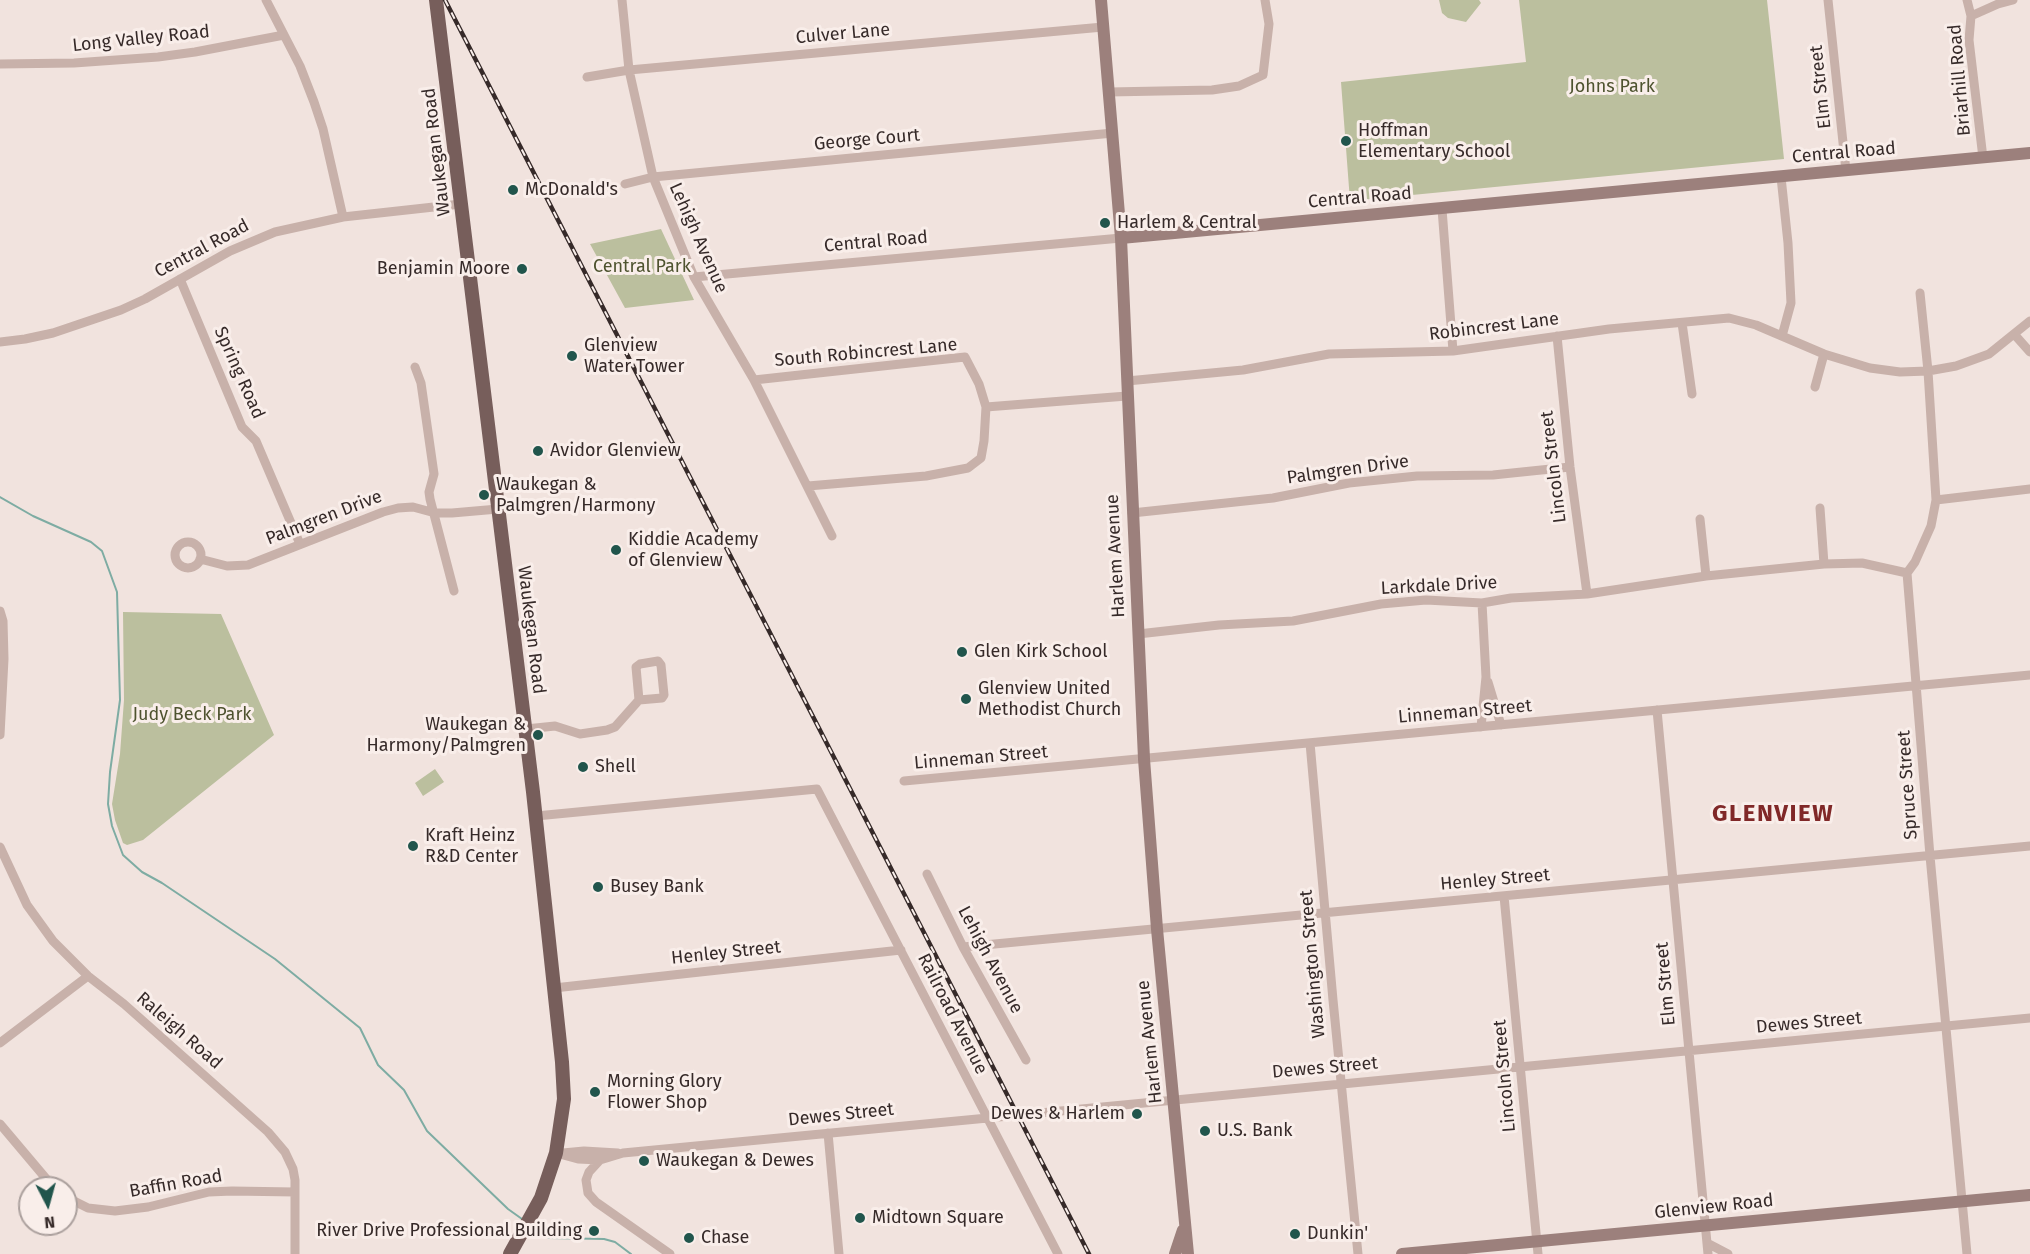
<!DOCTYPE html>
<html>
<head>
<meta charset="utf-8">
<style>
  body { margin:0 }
  #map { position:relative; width:2030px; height:1254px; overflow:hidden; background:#f1e3de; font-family:"Fira Sans",sans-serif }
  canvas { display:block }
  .north { position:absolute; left:18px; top:1176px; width:60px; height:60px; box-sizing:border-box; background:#f9eeea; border:2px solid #aba09d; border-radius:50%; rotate:174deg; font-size:16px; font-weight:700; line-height:24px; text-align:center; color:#362a29 }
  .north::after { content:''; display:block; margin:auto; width:21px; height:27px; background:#21554c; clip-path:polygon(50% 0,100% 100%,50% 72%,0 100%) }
</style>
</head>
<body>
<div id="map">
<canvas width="2030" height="1254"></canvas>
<div class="north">N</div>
</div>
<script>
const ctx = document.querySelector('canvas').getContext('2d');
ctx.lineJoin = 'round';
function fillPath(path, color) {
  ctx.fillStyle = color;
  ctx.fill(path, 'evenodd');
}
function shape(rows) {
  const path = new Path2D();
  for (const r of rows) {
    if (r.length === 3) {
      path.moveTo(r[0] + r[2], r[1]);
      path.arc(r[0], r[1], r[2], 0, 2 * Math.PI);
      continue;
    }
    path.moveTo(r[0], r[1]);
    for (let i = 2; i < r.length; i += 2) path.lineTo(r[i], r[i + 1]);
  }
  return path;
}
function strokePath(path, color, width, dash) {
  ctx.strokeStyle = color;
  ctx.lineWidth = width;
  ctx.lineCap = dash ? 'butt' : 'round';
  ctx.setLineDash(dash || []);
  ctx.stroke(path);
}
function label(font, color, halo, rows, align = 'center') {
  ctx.font = font + ' "Fira Sans",sans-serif';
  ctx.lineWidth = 6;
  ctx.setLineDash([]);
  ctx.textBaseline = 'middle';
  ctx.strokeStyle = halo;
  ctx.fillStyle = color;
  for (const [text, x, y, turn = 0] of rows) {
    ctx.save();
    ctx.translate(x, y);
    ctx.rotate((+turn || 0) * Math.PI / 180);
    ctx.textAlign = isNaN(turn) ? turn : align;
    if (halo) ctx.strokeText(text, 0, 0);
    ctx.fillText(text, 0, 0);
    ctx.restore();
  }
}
fillPath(shape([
  [1439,0,1479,0,1481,3,1466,22,1448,18,1442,13],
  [1519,0,1767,0,1784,159,1350,201,1341,82,1526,62],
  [661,229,694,300,625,308,590,244],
  [123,612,221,614,274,735,143,840,127,845,123,843,115,820,112,804,120,754,124,700],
  [435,769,444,782,423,796,415,783]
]), '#bbbf9e');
strokePath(shape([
  [0,497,33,516,91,542,102,551,117,592,120,700,110,772,108,804,112,826,123,855,142,872,162,883,275,959,360,1028,378,1065,404,1090,427,1131,508,1209,522,1219],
  [531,1226,549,1238,604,1239,615,1242,631,1254]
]), '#7eaca3', 2);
strokePath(shape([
  [266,0,300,66,314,102,323,129,343,217],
  [622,0,629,70,653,177,694,277,754,380,832,536],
  [1828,0,1846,171],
  [1967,0,1971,16,1969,40,1983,158],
  [1971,16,1998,4,2013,0],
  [0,64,74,63,158,57,195,52,284,35],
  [587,77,629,70,1103,27],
  [1109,92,1212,90,1239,86,1263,75,1269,24,1265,0],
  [1781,177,1788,243,1791,303,1782,336],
  [625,184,653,177,1113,133],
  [1442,209,1453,351],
  [694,277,1121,238],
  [180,279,242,427,256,441,300,544],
  [1920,293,1928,371,1936,500,1931,526,1915,562,1907,573,1930,856,1967,1254],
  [1682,323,1692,394],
  [2014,334,2030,352],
  [1557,336,1570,467,1587,594],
  [0,342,25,339,53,333,121,310,145,299,230,251,275,232,343,217,461,204],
  [415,367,421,383,434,474,429,492,430,499,454,591],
  [754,380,965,357,979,384,986,407,984,441,981,458,968,468,926,476,808,486],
  [1127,381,1243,370,1329,354,1453,351,1609,329,1729,318,1756,325,1824,354,1870,368,1900,372,1928,371,1956,366,1989,354,2030,321],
  [1815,387,1824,354],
  [986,407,1127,396],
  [1936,500,2030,489],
  [1820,508,1824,564],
  [1132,513,1273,498,1349,483,1417,476,1493,475,1570,467],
  [1700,519,1706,576],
  [188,555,13],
  [200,559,227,566,248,565,383,512,398,508,413,507,435,513,452,513,498,509],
  [0,611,3,621,4,659,0,735],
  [1138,634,1219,625,1293,621,1381,604,1426,600,1482,603,1511,598,1587,594,1706,576,1824,564,1862,563,1907,573],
  [1488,682,1501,725],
  [1657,710,1708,1254],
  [1481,727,1486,677,1482,603],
  [526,729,555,726,580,734,607,730,615,727,639,700,662,698,664,695,661,665,658,661,640,664,636,667,639,700],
  [1310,743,1333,1000,1358,1254],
  [904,781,2030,675],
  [536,816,817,789,1058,1254],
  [0,847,27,905,53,941,88,976,124,1004,268,1132,285,1152,293,1169,295,1180,295,1254],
  [927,874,963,947,1026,1060],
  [1504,896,1538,1254],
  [963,947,2030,846],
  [554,988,901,950],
  [0,1043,88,976],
  [0,1124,54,1188],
  [828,1133,839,1254],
  [556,1153,578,1159,600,1160,623,1153,2030,1018],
  [563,1153,584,1151,618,1153],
  [600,1160,589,1172,586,1180,588,1193,596,1202,670,1254],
  [66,1197,88,1208,115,1211,148,1207,209,1192,232,1191,295,1192],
  [1707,1243,1728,1254]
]), '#c8b1aa', 9);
strokePath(shape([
  [1101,0,1121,238,1144,759,1157,929,1188,1254],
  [1121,238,2030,153],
  [1175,1254,1183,1230],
  [1402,1254,2030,1195]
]), '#9c807c', 12);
strokePath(shape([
  [436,0,533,792,562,1062,564,1099,556,1153,541,1198,510,1254]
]), '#775e5b', 14);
const rail = shape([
  [445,0,1089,1254]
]);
strokePath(rail, '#362a29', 4.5);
strokePath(rail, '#f9eeea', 2, [7]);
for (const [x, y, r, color] of [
  [1346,141,6,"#21554c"],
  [513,190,6,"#21554c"],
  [1105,223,6,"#21554c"],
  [522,269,6,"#21554c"],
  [572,356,6,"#21554c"],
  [538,451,6,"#21554c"],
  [484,495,6,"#21554c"],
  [616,550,6,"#21554c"],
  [962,652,6,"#21554c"],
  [966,699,6,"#21554c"],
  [538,735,6,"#21554c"],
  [583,767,6,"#21554c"],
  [413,846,6,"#21554c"],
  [598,887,6,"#21554c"],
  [595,1092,6,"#21554c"],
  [1137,1114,6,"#21554c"],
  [1205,1131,6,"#21554c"],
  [644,1161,6,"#21554c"],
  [860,1218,6,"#21554c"],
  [594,1231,6,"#21554c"],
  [1295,1234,6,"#21554c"],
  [689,1238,6,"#21554c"]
]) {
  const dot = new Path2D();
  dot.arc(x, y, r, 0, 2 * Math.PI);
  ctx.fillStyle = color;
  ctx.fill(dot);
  strokePath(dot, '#f9eeea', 2);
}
label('18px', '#362a29', '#f9eeea', [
  ["Culver Lane",843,34,-5],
  ["Long Valley Road",141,39,-6],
  ["Briarhill Road",1960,80,-95],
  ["Elm Street",1821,87,-96],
  ["George Court",867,140,-5],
  ["Waukegan Road",437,152,-97],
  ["Central Road",1844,153,-5],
  ["Central Road",1360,198,-5],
  ["Lehigh Avenue",698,238,66],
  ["Central Road",876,242,-5],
  ["Central Road",202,249,-28],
  ["Robincrest Lane",1494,327,-7],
  ["South Robincrest Lane",866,353,-5],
  ["Spring Road",239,373,66],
  ["Lincoln Street",1554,467,-97],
  ["Palmgren Drive",1348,470,-8],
  ["Palmgren Drive",324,518,-21],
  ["Harlem Avenue",1116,556,-93],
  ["Larkdale Drive",1439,586,-3],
  ["Waukegan Road",531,630,83],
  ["Linneman Street",1465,712,-5],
  ["Linneman Street",981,758,-5],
  ["Spruce Street",1908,785,-94],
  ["Henley Street",1495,880,-5],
  ["Henley Street",726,953,-6],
  ["Lehigh Avenue",990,960,62],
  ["Washington Street",1313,964,-95],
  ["Elm Street",1666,984,-95],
  ["Railroad Avenue",952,1014,63],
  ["Dewes Street",1809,1023,-5],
  ["Raleigh Road",179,1031,41],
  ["Harlem Avenue",1150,1042,-96],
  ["Dewes Street",1325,1068,-5],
  ["Lincoln Street",1505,1076,-95],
  ["Dewes Street",841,1115,-6],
  ["Baffin Road",176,1184,-10],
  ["Glenview Road",1714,1207,-6]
]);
label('18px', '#4e532f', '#f9eeea', [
  ["Johns Park",1612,87],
  ["Central Park",642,267],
  ["Judy Beck Park",192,715]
]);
label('18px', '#362a29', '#f9eeea', [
  ["Hoffman",1358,131],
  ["Elementary School",1358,152],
  ["McDonald's",525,190],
  ["Harlem & Central",1117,223],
  ["Benjamin Moore",510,269,"right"],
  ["Glenview",584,346],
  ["Water Tower",584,367],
  ["Avidor Glenview",550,451],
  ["Waukegan &",496,485],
  ["Palmgren/Harmony",496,506],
  ["Kiddie Academy",628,540],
  ["of Glenview",628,561],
  ["Glen Kirk School",974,652],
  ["Glenview United",978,689],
  ["Methodist Church",978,710],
  ["Waukegan &",526,725,"right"],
  ["Harmony/Palmgren",526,746,"right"],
  ["Shell",595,767],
  ["Kraft Heinz",425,836],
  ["R&D Center",425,857],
  ["Busey Bank",610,887],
  ["Morning Glory",607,1082],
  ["Flower Shop",607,1103],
  ["Dewes & Harlem",1125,1114,"right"],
  ["U.S. Bank",1217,1131],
  ["Waukegan & Dewes",656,1161],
  ["Midtown Square",872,1218],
  ["River Drive Professional Building",582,1231,"right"],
  ["Dunkin'",1307,1234],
  ["Chase",701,1238]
], 'left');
ctx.letterSpacing = '1.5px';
label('bold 24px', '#802828', '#f9eeea', [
  ["GLENVIEW",1773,814]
]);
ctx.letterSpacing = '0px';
</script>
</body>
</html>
